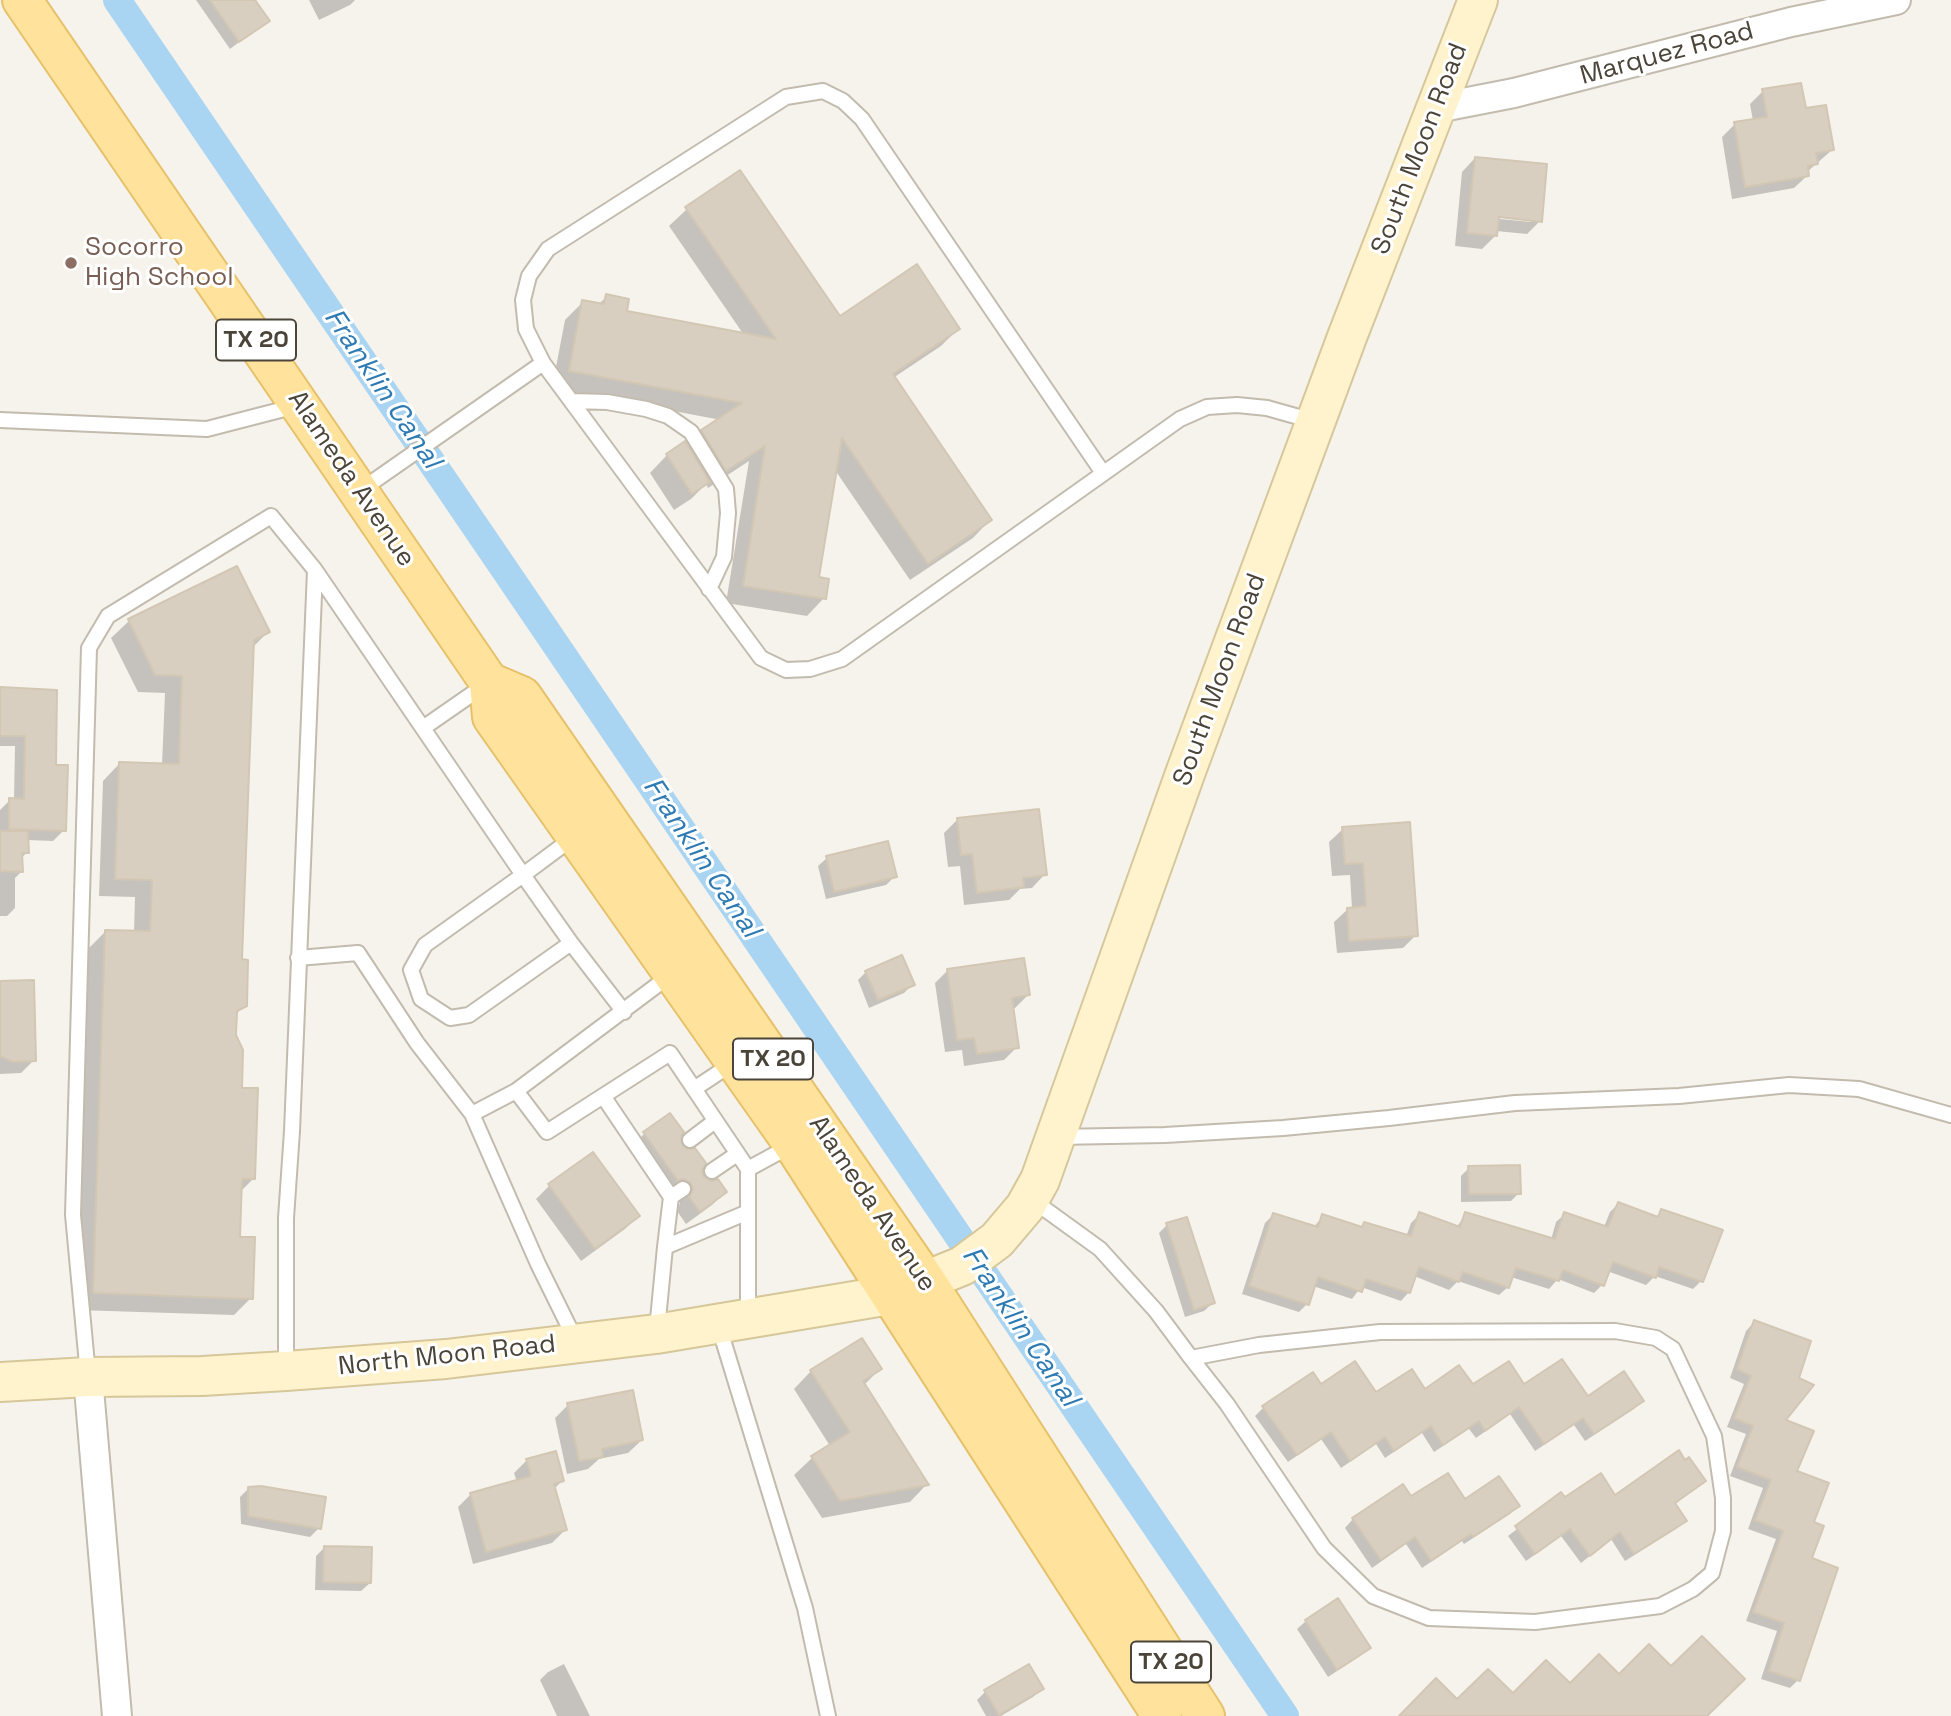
<!DOCTYPE html>
<html>
<head>
<meta charset="utf-8">
<style>
  body { margin:0 }
  canvas { display:block; background:#f6f3ec }
</style>
</head>
<body>
<canvas width="1951" height="1716"></canvas>
<script>
const ctx = document.querySelector('canvas').getContext('2d');
ctx.lineJoin = 'round';
function fillPath(path, color) {
  ctx.fillStyle = color;
  ctx.fill(path, 'evenodd');
}
function shape(rows) {
  const path = new Path2D();
  for (const r of rows) {
    path.moveTo(r[0], r[1]);
    for (let i = 2; i < r.length; i += 2) path.lineTo(r[i], r[i + 1]);
  }
  return path;
}
function strokePath(path, color, width, dash) {
  ctx.strokeStyle = color;
  ctx.lineWidth = width;
  ctx.lineCap = dash ? 'butt' : 'round';
  ctx.setLineDash(dash || []);
  ctx.stroke(path);
}
function label(font, color, halo, rows, align = 'center') {
  ctx.font = font + ' "Space Grotesk",sans-serif';
  ctx.lineWidth = 6;
  ctx.setLineDash([]);
  ctx.textBaseline = 'middle';
  ctx.strokeStyle = halo;
  ctx.fillStyle = color;
  for (const [text, x, y, turn = 0] of rows) {
    ctx.save();
    ctx.translate(x, y);
    ctx.rotate((+turn || 0) * Math.PI / 180);
    ctx.textAlign = isNaN(turn) ? turn : align;
    if (halo) ctx.strokeText(text, 0, 0);
    ctx.fillText(text, 0, 0);
    ctx.restore();
  }
}
fillPath(shape([
  [196,0,252,0,267,21,230,49],
  [309,0,355,0,350,5,319,20],
  [1763,91,1804,110,1832,150,1807,172,1808,175,1794,188,1732,199,1722,137,1735,124,1753,121,1750,104],
  [1475,158,1540,221,1527,234,1496,231,1495,236,1482,249,1455,246,1462,172],
  [1491,214,1531,219,1531,222,1490,218],
  [687,209,839,319,958,329,941,346,893,378,990,520,973,538,910,580,835,470,817,578,824,598,807,616,726,603,749,461,708,488,706,484,691,499,674,510,650,473,667,455,687,447,702,432,721,420,552,388,565,320,583,302,598,305,607,296,625,313,744,335,669,226],
  [129,621,268,632,252,648,241,961,245,1005,235,1015,234,1035,253,1179,240,1192,238,1238,251,1298,234,1315,76,1310,88,949,106,931,134,932,135,897,99,896,103,781,120,763,162,765,165,693,138,692,111,638],
  [0,689,55,767,64,830,53,841,27,840,27,852,21,859,21,872,15,878,15,908,7,916,0,916,0,810,10,800,14,800,15,746,0,746],
  [957,820,1045,874,1032,888,1020,889,1009,900,964,905,960,866,948,867,944,833],
  [1343,829,1416,935,1403,948,1337,953,1334,922,1348,909,1352,909,1350,875,1332,876,1329,842],
  [827,858,895,876,886,885,826,899,818,866],
  [948,970,1028,995,1015,1008,1012,1008,1017,1047,1004,1060,964,1066,962,1050,945,1052,935,983],
  [866,972,913,984,904,993,869,1008,858,980],
  [0,983,34,1060,21,1073,0,1074],
  [670,1115,679,1136,680,1146,701,1171,703,1178,725,1192,712,1205,686,1224,677,1211,680,1203,678,1196,631,1147,644,1134],
  [593,1154,638,1216,625,1229,581,1261,536,1199,549,1186],
  [1469,1168,1519,1193,1511,1201,1461,1202,1461,1176],
  [1618,1204,1655,1218,1662,1211,1701,1281,1693,1289,1655,1276,1646,1285,1607,1271,1602,1285,1594,1293,1558,1279,1549,1289,1511,1277,1508,1287,1499,1295,1458,1281,1449,1290,1414,1276,1409,1292,1401,1301,1361,1287,1352,1299,1313,1286,1307,1304,1299,1312,1242,1294,1265,1223,1273,1215,1313,1228,1323,1216,1360,1228,1364,1224,1406,1237,1411,1223,1420,1214,1456,1228,1466,1214,1551,1240,1556,1222,1565,1214,1604,1227,1610,1212],
  [1167,1225,1213,1303,1204,1311,1185,1317,1159,1233],
  [1754,1322,1783,1421,1795,1472,1812,1523,1798,1680,1790,1688,1761,1679,1777,1631,1746,1621,1776,1539,1748,1529,1763,1488,1730,1476,1746,1434,1727,1427,1744,1384,1730,1378,1746,1331],
  [880,1369,864,1385,927,1484,910,1502,822,1518,794,1475,812,1458,830,1446,794,1389,811,1371],
  [1320,1386,1376,1394,1472,1387,1523,1387,1587,1399,1642,1400,1634,1409,1585,1441,1574,1425,1535,1451,1510,1414,1476,1438,1469,1429,1434,1452,1422,1433,1385,1458,1376,1444,1341,1468,1321,1439,1288,1462,1255,1416,1264,1407],
  [568,1405,642,1440,628,1453,599,1459,588,1469,567,1474,555,1418],
  [527,1460,562,1481,554,1489,565,1530,552,1543,473,1564,458,1507,471,1494,517,1482,514,1473],
  [1703,1481,1674,1505,1685,1521,1676,1529,1625,1561,1611,1539,1581,1563,1561,1536,1526,1561,1508,1536,1561,1495,1564,1499,1614,1498],
  [249,1488,319,1528,310,1537,241,1524,240,1497],
  [1410,1499,1465,1502,1518,1506,1510,1514,1464,1544,1462,1541,1422,1568,1406,1544,1372,1568,1345,1528,1353,1519],
  [325,1547,370,1583,361,1591,315,1590,316,1556],
  [1306,1621,1369,1648,1360,1656,1328,1677,1297,1629],
  [564,1664,590,1716,557,1716,540,1680,548,1672],
  [1042,1689,1033,1697,1001,1716,986,1716,977,1700,985,1692]
]), '#0003');
strokePath(shape([
  [117,0,1285,1716]
]), '#a9d4f2', 28);
const building = shape([
  [210,0,255,0,270,21,239,42,210,0],
  [1801,83,1806,108,1826,105,1834,150,1816,153,1818,164,1808,166,1809,176,1745,187,1734,122,1767,117,1762,89,1801,83],
  [1475,157,1547,164,1542,222,1499,217,1497,236,1467,233,1475,157],
  [740,170,840,316,917,264,960,329,893,374,992,520,928,564,842,438,819,577,829,579,826,599,743,586,765,446,726,471,701,430,742,403,569,371,582,300,604,304,606,294,629,299,627,311,776,339,685,207,740,170],
  [685,441,710,482,692,494,666,454,685,441],
  [237,566,270,632,254,640,242,959,248,960,247,1006,237,1011,236,1035,243,1050,242,1088,258,1088,255,1179,242,1179,240,1237,255,1237,253,1299,93,1293,105,930,150,931,152,880,115,879,119,762,179,764,182,676,155,675,128,619,237,566],
  [0,687,57,690,56,765,68,765,66,831,9,829,9,798,24,799,25,736,0,736,0,687],
  [1039,809,1047,875,1023,878,1024,887,977,893,972,854,961,855,957,818,1039,809],
  [1410,822,1418,936,1349,941,1347,908,1366,906,1363,863,1345,864,1342,827,1410,822],
  [0,831,28,831,29,853,22,853,23,872,0,871,0,831],
  [888,841,897,877,834,892,826,856,888,841],
  [902,955,915,985,878,1000,865,971,902,955],
  [1024,958,1030,995,1012,998,1019,1048,977,1054,974,1038,957,1040,947,969,1024,958],
  [34,980,36,1061,13,1062,0,1056,0,981,34,980],
  [670,1113,684,1132,681,1137,682,1145,687,1149,695,1148,706,1163,702,1171,704,1177,712,1181,718,1179,727,1192,700,1212,689,1197,693,1189,691,1183,683,1179,678,1181,643,1132,670,1113],
  [593,1152,640,1216,595,1249,548,1184,593,1152],
  [1520,1165,1521,1194,1469,1194,1468,1166,1520,1165],
  [1618,1202,1658,1217,1661,1209,1723,1230,1703,1282,1659,1267,1656,1278,1613,1262,1604,1286,1563,1270,1559,1281,1516,1268,1509,1288,1463,1272,1459,1282,1419,1267,1410,1293,1366,1279,1362,1292,1318,1277,1309,1305,1249,1286,1273,1213,1318,1227,1322,1214,1362,1227,1364,1222,1411,1236,1419,1212,1460,1227,1465,1212,1555,1239,1564,1212,1608,1227,1618,1202],
  [1187,1217,1215,1303,1194,1310,1166,1223,1187,1217],
  [1754,1320,1811,1341,1799,1378,1814,1385,1786,1420,1814,1431,1797,1471,1829,1483,1814,1522,1824,1526,1812,1558,1838,1568,1800,1681,1769,1671,1784,1623,1753,1612,1783,1531,1755,1520,1771,1480,1737,1467,1753,1426,1734,1418,1751,1376,1737,1369,1754,1320],
  [862,1338,882,1369,863,1381,929,1485,840,1501,811,1456,850,1432,810,1370,862,1338],
  [1562,1359,1588,1396,1624,1371,1644,1401,1594,1434,1583,1418,1544,1444,1519,1407,1485,1431,1479,1421,1443,1445,1431,1426,1394,1451,1385,1437,1350,1461,1331,1432,1297,1455,1262,1406,1313,1372,1321,1384,1355,1361,1376,1392,1412,1369,1425,1389,1459,1365,1473,1384,1509,1361,1524,1384,1562,1359],
  [633,1390,643,1440,602,1449,603,1457,579,1461,567,1403,633,1390],
  [1679,1450,1685,1460,1689,1457,1706,1481,1675,1503,1687,1521,1634,1554,1620,1532,1590,1556,1570,1529,1535,1554,1515,1526,1561,1492,1565,1497,1601,1473,1615,1495,1679,1450],
  [556,1451,564,1481,554,1484,567,1530,486,1552,470,1493,531,1476,526,1459,556,1451],
  [1448,1473,1465,1499,1499,1476,1520,1506,1473,1537,1471,1534,1431,1561,1415,1537,1381,1560,1352,1518,1403,1484,1411,1496,1448,1473],
  [261,1486,326,1497,321,1529,248,1516,248,1487,261,1486],
  [324,1546,372,1547,371,1583,323,1582,324,1546],
  [1338,1598,1371,1648,1337,1670,1305,1620,1338,1598],
  [1702,1636,1745,1679,1707,1716,1399,1716,1436,1678,1457,1699,1488,1669,1513,1693,1546,1660,1570,1683,1599,1654,1619,1674,1649,1644,1671,1666,1702,1636],
  [1029,1664,1044,1689,999,1715,984,1690,1029,1664]
]);
fillPath(building, '#d8cfc1');
strokePath(building, '#d3c7b4', 2);
const lane = shape([
  [571,401,607,402,646,409,668,416,691,432,726,489,728,513,724,557,709,589],
  [0,420,207,429,296,406],
  [1103,473,862,119,843,101,823,91,786,97,548,249,529,276,523,300,526,329,543,363,761,658,786,670,810,669,842,659,1180,419,1207,407,1237,405,1267,408,1313,421],
  [361,490,543,363],
  [423,728,485,685],
  [571,943,624,1012],
  [298,958,358,953,417,1043,472,1114],
  [694,1089,733,1063],
  [516,1091,547,1132,670,1053,748,1169,792,1145],
  [603,1096,671,1197,683,1189],
  [1057,1137,1165,1135,1283,1128,1389,1118,1515,1103,1679,1096,1789,1085,1859,1089,1951,1115],
  [690,1140,715,1121],
  [748,1169,748,1316],
  [712,1171,737,1154],
  [1031,1199,1100,1249,1156,1311,1191,1358,1227,1404,1324,1548,1373,1596,1429,1618,1535,1622,1660,1606,1693,1589,1712,1573,1723,1531,1723,1498,1714,1436,1673,1349,1656,1338,1615,1331,1380,1332,1259,1345,1191,1358],
  [665,1247,671,1197],
  [719,1327,805,1608,828,1716],
  [657,1330,665,1247,748,1212],
  [576,1341,538,1264,472,1114,516,1091,672,974],
  [286,1371,286,1218,292,1131,315,570,523,875,571,943,469,1015,450,1018,421,999,411,970,425,945,523,875,574,837],
  [88,1375,73,1215,89,648,108,616,271,516,315,570]
]);
const street = shape([
  [1437,108,1514,93,1791,22,1896,0],
  [88,1377,117,1716]
]);
const secondary = shape([
  [0,1382,88,1377,202,1376,286,1371,446,1359,656,1334,890,1295,962,1266,997,1240,1025,1207,1040,1180,1186,771,1347,337,1478,0]
]);
const primary = shape([
  [22,0,489,682,492,717,793,1144,1162,1716],
  [489,682,522,696,926,1281,1205,1716]
]);
strokePath(lane, '#c2bbae', 18);
strokePath(street, '#c2bbae', 32);
strokePath(secondary, '#d6c79b', 42);
strokePath(primary, '#e6c16a', 42);
strokePath(lane, '#fff', 14);
strokePath(street, '#fff', 28);
strokePath(secondary, '#fff3cd', 38);
strokePath(primary, '#ffe39c', 38);
for (const [x, y, r, color] of [
  [71,263,7,"#8d6e63"]
]) {
  const dot = new Path2D();
  dot.arc(x, y, r, 0, 2 * Math.PI);
  ctx.fillStyle = color;
  ctx.fill(dot);
  strokePath(dot, '#fff', 2.5);
}
for (const [x, y, w] of [
  [256,340,80],
  [773,1059,80],
  [1171,1662,80]
]) {
  const box = new Path2D();
  box.roundRect(x - w / 2, y - 20.5, w, 41, 5);
  ctx.fillStyle = '#fff';
  ctx.fill(box);
  strokePath(box, '#4b4439', 2);
}
label('bold 24px', '#4b4439', null, [
  ["TX 20",256,340],
  ["TX 20",773,1059],
  ["TX 20",1171,1662]
]);
label('26px', '#4b4439', '#fff', [
  ["Marquez Road",1667,54,-15],
  ["South Moon Road",1420,149,-69],
  ["Alameda Avenue",351,479,56],
  ["South Moon Road",1220,680,-70],
  ["Alameda Avenue",872,1204,56],
  ["North Moon Road",447,1356,-6]
]);
label('26px', '#785e54', '#fff', [
  ["Socorro",85,248],
  ["High School",85,278]
], 'left');
label('italic 28px', '#2e7ab2', '#fff', [
  ["Franklin Canal",382,389,56],
  ["Franklin Canal",701,858,56],
  ["Franklin Canal",1020,1327,56]
]);
</script>
</body>
</html>
